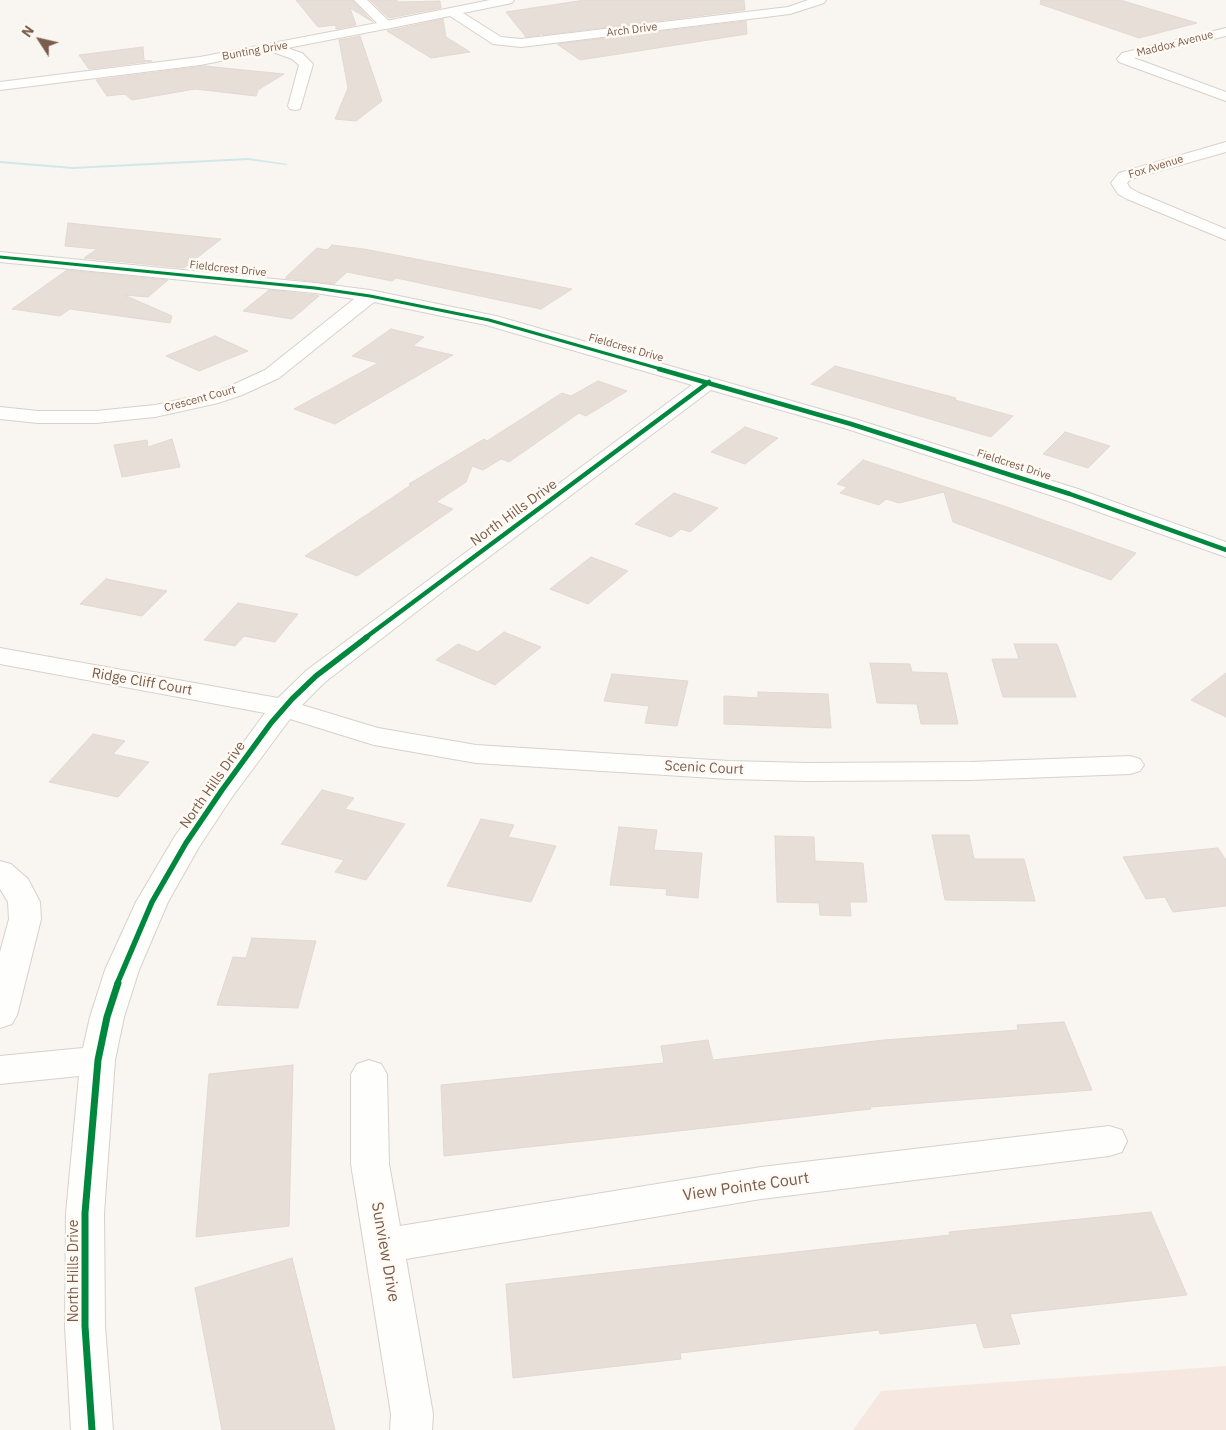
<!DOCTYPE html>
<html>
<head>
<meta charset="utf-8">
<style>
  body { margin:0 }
  #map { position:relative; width:1226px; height:1430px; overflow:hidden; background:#f9f5f0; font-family:"IBM Plex Sans",sans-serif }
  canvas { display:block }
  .north { position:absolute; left:15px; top:15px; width:50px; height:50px; -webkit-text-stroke:4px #fffaf3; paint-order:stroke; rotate:305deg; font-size:14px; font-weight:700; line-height:20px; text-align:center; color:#7a5c4d }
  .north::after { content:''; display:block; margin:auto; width:18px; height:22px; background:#7a5c4d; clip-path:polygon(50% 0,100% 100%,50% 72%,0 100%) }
</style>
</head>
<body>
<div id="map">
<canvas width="1226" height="1430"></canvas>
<div class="north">N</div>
</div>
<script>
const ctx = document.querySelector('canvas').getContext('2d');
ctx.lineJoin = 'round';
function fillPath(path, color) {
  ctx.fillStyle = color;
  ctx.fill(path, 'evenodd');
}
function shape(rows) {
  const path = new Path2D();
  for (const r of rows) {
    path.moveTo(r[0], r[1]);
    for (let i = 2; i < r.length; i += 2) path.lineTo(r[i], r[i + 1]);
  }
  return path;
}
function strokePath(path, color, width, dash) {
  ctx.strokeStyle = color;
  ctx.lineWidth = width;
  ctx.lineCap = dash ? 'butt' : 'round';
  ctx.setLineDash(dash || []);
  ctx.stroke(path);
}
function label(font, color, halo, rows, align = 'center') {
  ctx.font = font + ' "IBM Plex Sans",sans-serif';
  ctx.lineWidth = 5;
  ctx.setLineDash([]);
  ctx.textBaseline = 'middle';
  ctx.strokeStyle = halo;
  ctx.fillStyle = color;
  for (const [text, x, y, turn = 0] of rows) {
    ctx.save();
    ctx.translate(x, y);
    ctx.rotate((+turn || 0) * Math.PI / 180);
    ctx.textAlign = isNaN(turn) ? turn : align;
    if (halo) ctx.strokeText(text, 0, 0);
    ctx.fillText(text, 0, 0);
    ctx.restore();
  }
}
fillPath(shape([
  [1226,1366,1226,1430,853,1430,881,1391]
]), '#f6e8e1');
fillPath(shape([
  [248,158,288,164,286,165,248,160,73,169,0,163,0,161,73,167,248,158]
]), '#d0e8ea');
const building = shape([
  [296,0,352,0,373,22,350,8,356,25,336,29,336,25,318,27,296,0],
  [370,0,397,0,397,2,440,1,441,8,389,18,370,0],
  [585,0,744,0,745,10,543,35,540,33,540,35,526,37,506,12,585,0],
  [1041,0,1120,0,1197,23,1139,38,1040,4,1041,0],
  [443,19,446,37,470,52,431,58,387,31,443,19],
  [746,21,747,34,580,60,557,44,746,21],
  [360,36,382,101,356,121,335,119,348,88,339,40,360,36],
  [143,47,144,60,152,61,89,69,79,55,143,47],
  [204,66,284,74,258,90,256,96,195,89,132,100,125,94,107,96,96,80,204,66],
  [68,223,221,239,184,268,84,258,97,249,65,246,68,223],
  [332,245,364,249,572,289,541,309,396,278,392,281,347,272,334,284,285,278,317,248,327,250,332,245],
  [67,270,168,280,148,297,124,295,172,316,170,323,70,309,60,316,12,309,67,270],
  [269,290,315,295,319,296,292,319,243,311,269,290],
  [391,329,424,337,413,346,453,355,335,424,294,409,378,363,352,356,391,329],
  [215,336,248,351,199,371,166,356,215,336],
  [835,366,956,398,955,400,1013,416,991,437,811,384,835,366],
  [598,381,627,391,586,416,579,413,509,462,501,459,483,470,472,466,466,482,436,502,453,509,357,576,305,556,411,485,409,484,484,439,487,441,562,393,571,396,598,381],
  [745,427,778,438,745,464,711,452,745,427],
  [1065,432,1110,446,1088,468,1043,454,1065,432],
  [172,439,180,467,122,477,114,445,147,440,148,447,172,439],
  [863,460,1004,506,1136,553,1111,580,953,522,944,492,899,503,886,499,879,505,840,493,847,487,837,484,863,460],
  [674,493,718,508,690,532,681,529,671,537,635,524,674,493],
  [591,557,628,571,588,604,550,589,591,557],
  [106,579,167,591,142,616,80,604,106,579],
  [238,603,298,614,275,642,244,636,235,646,204,640,238,603],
  [504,632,541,647,495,685,436,660,458,644,478,652,504,632],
  [1014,644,1057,644,1076,697,1003,697,992,659,1019,659,1014,644],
  [870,663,910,664,912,672,947,673,958,724,921,724,917,704,877,703,870,663],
  [1226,673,1226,717,1191,700,1226,673],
  [612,674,688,681,677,726,645,723,649,706,604,701,612,674],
  [758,692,828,694,831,728,724,724,724,696,758,698,758,692],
  [93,734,125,741,113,754,149,762,118,797,49,782,93,734],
  [322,790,354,798,345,809,405,824,366,880,335,872,344,860,281,844,322,790],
  [481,819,514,825,508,837,556,846,531,902,447,886,481,819],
  [619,827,657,830,654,850,702,853,698,898,666,895,667,889,610,885,619,827],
  [932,835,969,835,974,859,1024,859,1035,901,945,900,932,835],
  [775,836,814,837,815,861,863,863,867,902,850,902,851,916,820,915,819,903,777,902,775,836],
  [1218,848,1226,860,1226,906,1173,912,1165,897,1146,899,1123,857,1218,848],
  [252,938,316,941,298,1008,217,1005,233,957,246,958,252,938],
  [1064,1022,1092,1090,870,1107,871,1109,678,1131,444,1156,441,1085,664,1063,661,1046,708,1040,713,1060,884,1040,1018,1030,1017,1025,1064,1022],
  [293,1065,289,1226,196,1237,209,1074,293,1065],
  [1151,1212,1187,1295,1010,1314,1020,1344,984,1348,976,1323,880,1334,879,1330,680,1353,681,1359,513,1378,506,1284,950,1235,949,1232,1151,1212],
  [292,1258,335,1430,222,1430,195,1288,292,1258]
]);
fillPath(building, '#e6ded7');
strokePath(building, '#e2d8d2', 1);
const street = shape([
  [490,0,514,0,512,3,463,13,501,37,521,39,788,7,808,0,826,0,824,3,790,14,521,47,493,44,450,16,386,29,380,25,386,21,490,0],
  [1226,28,1226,36,1134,58,1226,92,1226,101,1119,62,1117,59,1122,53,1226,28],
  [275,44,302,53,313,64,300,109,295,110,290,109,288,106,299,65,292,59,270,51,268,48,270,45,275,44],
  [1226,142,1226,152,1131,179,1127,183,1130,188,1139,193,1226,229,1226,240,1127,199,1118,194,1111,183,1119,173,1226,142],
  [0,252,315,283,370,290,496,316,858,420,1078,489,1226,542,1226,557,1062,499,844,428,711,390,437,596,325,682,302,705,378,728,476,745,729,761,808,763,971,762,1130,756,1140,759,1144,765,1140,771,1130,774,971,780,808,781,729,779,476,763,374,745,290,719,232,797,199,847,168,902,139,970,124,1017,115,1060,104,1213,105,1326,113,1430,71,1430,65,1326,66,1213,79,1076,0,1084,0,1056,83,1048,90,1017,105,970,136,902,175,836,265,713,0,664,0,648,278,698,307,670,692,385,486,325,374,302,279,378,242,395,218,403,155,417,96,423,38,423,0,419,0,407,38,411,96,411,155,405,206,394,228,387,265,370,354,299,315,293,0,262,0,252],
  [0,861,11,864,28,879,40,902,41,919,17,1015,12,1024,0,1028,0,952,9,919,8,902,0,889,0,861],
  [369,1060,381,1064,387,1074,389,1164,400,1226,761,1167,1109,1126,1122,1130,1127,1141,1122,1152,1109,1156,761,1199,406,1259,433,1414,432,1430,390,1430,391,1414,351,1164,351,1074,357,1064,369,1060]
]);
const secondary = shape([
  [354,0,367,0,390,22,392,25,390,28,200,65,0,90,0,82,200,57,377,23,354,0]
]);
strokePath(street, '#d7d1cb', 2);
strokePath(secondary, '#d9d2cb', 2);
fillPath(street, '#fefefd');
fillPath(secondary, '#fefefd');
strokePath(shape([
  [0,257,315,288,370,296,489,320,664,370]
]), '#00873e', 3);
strokePath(shape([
  [659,369,851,424,1070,494,1226,550],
  [365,638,709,382]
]), '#00873e', 4.5);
strokePath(shape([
  [117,984,152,902,186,843,222,790,271,723,292,699,316,676,367,637]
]), '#00873e', 5.5);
strokePath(shape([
  [92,1430,85,1326,85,1213,98,1060,107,1017,118,983]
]), '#00873e', 7);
label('11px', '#7a5c4d', '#fffaf3', [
  ["Arch Drive",632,30,-7],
  ["Maddox Avenue",1175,44,-14],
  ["Bunting Drive",255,51,-10],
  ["Fox Avenue",1156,167,-17],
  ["Fieldcrest Drive",228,269,6],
  ["Fieldcrest Drive",626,348,16],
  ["Crescent Court",200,399,-15],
  ["Fieldcrest Drive",1014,465,18]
]);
label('14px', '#7a5c4d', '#fffaf3', [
  ["North Hills Drive",514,513,-36],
  ["Ridge Cliff Court",142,682,10],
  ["Scenic Court",704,768,3],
  ["North Hills Drive",213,785,-55],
  ["North Hills Drive",74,1271,-90]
]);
label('16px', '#7a5c4d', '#fffaf3', [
  ["View Pointe Court",746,1187,-8],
  ["Sunview Drive",385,1252,80]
]);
</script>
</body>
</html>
